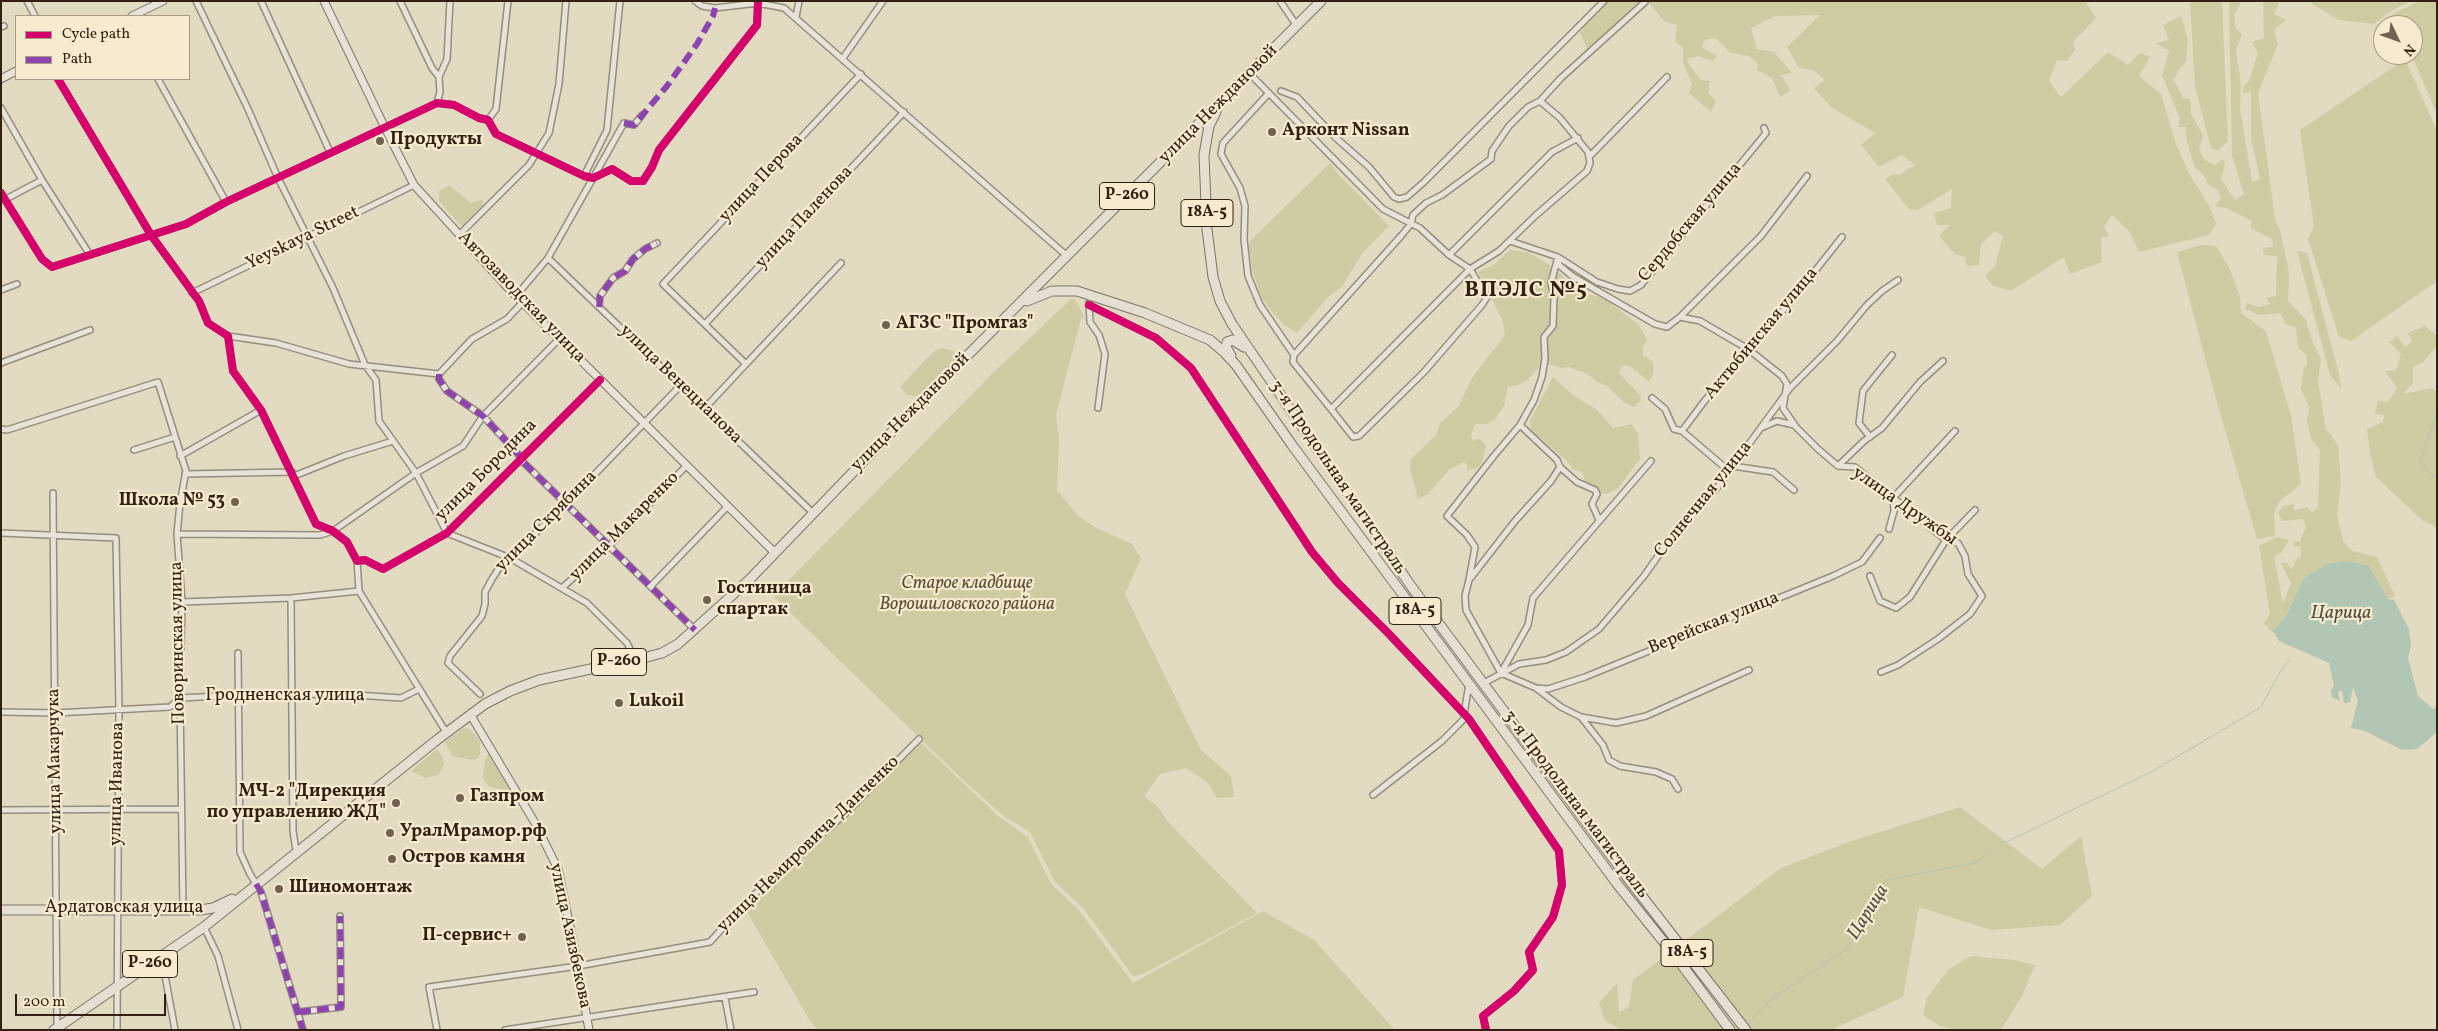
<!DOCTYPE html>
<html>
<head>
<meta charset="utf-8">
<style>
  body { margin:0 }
  #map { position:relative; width:2438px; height:1031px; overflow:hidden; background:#e3dac2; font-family:Vollkorn,serif }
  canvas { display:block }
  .frame { position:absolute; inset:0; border:2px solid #322013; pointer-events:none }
  .legend { position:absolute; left:15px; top:15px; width:175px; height:65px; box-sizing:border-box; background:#f6ebcf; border:1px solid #a89a84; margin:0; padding:6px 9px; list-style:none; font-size:15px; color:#322013 }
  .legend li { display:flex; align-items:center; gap:10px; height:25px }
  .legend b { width:25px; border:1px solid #a89a84 }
  .north { position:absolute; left:2373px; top:15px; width:50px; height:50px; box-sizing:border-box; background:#f6ebcf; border:1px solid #a89a84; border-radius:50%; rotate:132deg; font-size:14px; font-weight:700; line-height:20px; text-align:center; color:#322013 }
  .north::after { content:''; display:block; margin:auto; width:18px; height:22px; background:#706150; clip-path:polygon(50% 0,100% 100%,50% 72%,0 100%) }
  .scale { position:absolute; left:15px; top:994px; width:151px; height:22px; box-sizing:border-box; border:2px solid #322013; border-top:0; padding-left:6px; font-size:15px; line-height:18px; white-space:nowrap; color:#322013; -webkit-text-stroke:4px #f6ebcf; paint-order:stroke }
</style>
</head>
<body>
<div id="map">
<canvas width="2438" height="1031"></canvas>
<div class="frame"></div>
<ul class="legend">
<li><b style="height:6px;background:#d6006c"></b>Cycle path</li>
<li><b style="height:6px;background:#8e44ad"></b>Path</li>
</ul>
<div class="north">N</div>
<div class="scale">200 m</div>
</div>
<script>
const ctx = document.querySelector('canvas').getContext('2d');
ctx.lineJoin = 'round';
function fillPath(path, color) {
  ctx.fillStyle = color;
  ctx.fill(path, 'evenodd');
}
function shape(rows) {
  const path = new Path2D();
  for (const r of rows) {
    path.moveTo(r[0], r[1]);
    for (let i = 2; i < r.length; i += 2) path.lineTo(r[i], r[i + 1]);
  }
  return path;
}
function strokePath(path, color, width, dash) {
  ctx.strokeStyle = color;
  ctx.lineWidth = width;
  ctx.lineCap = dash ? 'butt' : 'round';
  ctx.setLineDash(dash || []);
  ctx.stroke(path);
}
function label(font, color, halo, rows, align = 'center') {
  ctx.font = font + ' Vollkorn,serif';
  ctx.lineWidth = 4.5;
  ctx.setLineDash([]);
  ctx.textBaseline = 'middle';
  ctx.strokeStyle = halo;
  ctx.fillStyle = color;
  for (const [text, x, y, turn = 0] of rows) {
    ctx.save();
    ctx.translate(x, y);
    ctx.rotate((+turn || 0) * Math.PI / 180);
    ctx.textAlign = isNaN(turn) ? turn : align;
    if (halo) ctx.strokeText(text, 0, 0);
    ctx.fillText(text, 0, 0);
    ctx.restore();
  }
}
fillPath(shape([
  [1608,1,1641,1,1579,64,1575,61,1587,48,1580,33,1587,21],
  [1647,1,2085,1,2096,18,2073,42,2075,50,2067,61,2057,60,2049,81,2061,97,2108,52,2128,65,2140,53,2150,57,2139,76,2161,94,2176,144,2190,175,2209,206,2216,224,2209,235,2139,252,2129,231,2112,215,2104,227,2109,236,2101,238,2102,262,2070,274,2064,257,2011,291,1993,286,1985,276,1995,266,2003,236,1995,231,1981,244,1979,265,1967,266,1965,257,1955,254,1939,236,1950,225,1937,225,1934,213,1951,208,1952,189,1918,210,1909,209,1885,179,1893,174,1899,175,1915,165,1902,155,1879,167,1861,145,1875,133,1831,107,1814,88,1825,80,1813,70,1799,68,1787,47,1820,15,1775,16,1751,28,1757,49,1774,52,1792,73,1781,75,1791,91,1780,97,1772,78,1757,70,1758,64,1749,56,1731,53,1716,38,1705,40,1702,47,1717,56,1713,61,1698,56,1687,59,1690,66,1701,80,1710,81,1708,93,1716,101,1711,112,1689,93,1692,84,1683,63,1683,48,1675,42,1677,25,1664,21],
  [2190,1,2222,1,2228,141,2218,151,2211,148,2195,87],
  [2229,1,2241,1,2234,16,2236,29,2242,34,2236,49,2241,84,2240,108,2252,182,2260,179,2251,139,2251,92,2243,93,2244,85,2249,81,2258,53,2252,42,2264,38,2263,1,2278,1,2279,5,2274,14,2286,20,2274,30,2278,44,2258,93,2275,219,2281,233,2289,273,2288,301,2306,320,2313,343,2321,359,2318,381,2326,429,2338,445,2341,482,2337,514,2343,541,2352,551,2377,557,2395,596,2388,599,2369,566,2303,579,2287,614,2272,632,2264,624,2270,614,2259,546,2277,537,2289,540,2281,553,2274,557,2283,603,2291,583,2281,563,2287,563,2292,570,2297,558,2301,557,2301,546,2293,546,2295,541,2300,542,2306,526,2303,519,2282,521,2278,513,2283,506,2294,504,2294,511,2306,507,2312,512,2318,508,2320,450,2311,439,2307,420,2309,408,2301,388,2304,368,2307,365,2306,354,2298,348,2296,328,2285,324,2281,313,2258,315,2249,310,2245,310,2247,303,2258,307,2270,304,2266,298,2276,296,2277,256,2264,255,2263,248,2273,247,2272,239,2250,228,2252,221,2226,208,2215,206,2221,198,2217,189,2207,184,2206,179,2201,172,2195,168,2186,139,2186,127,2178,127,2180,119,2162,75,2169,51,2156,43,2169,40,2163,25,2181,16,2188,40,2186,62,2178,71,2174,80,2183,98,2190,99,2191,114,2203,135,2199,150,2205,160,2215,165,2223,159,2225,164,2221,179,2235,200,2244,194,2232,156],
  [2313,1,2411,1,2391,11,2374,24,2339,20,2312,4],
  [2420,1,2437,1,2437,114,2412,56,2410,55,2413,55,2413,25,2383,25,2383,46,2380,45,2375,28,2394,13],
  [2404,60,2407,63,2437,131,2437,281,2351,341,2339,337,2308,239,2314,226,2300,130],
  [1330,163,1338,174,1389,226,1363,252,1342,287,1330,295,1297,333,1284,325,1272,312,1262,298,1253,274,1249,248,1250,241],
  [449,185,471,203,482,200,485,205,472,223,466,227,459,224,439,201,439,191],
  [2201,245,2216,246,2230,269,2240,297,2241,313,2266,331,2291,416,2301,484,2280,501,2274,513,2275,536,2257,539,2214,392,2177,252],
  [1510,250,1528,252,1551,266,1554,271,1560,273,1567,281,1588,295,1598,296,1610,303,1638,324,1647,339,1643,347,1643,355,1652,361,1654,368,1652,377,1649,382,1631,367,1626,365,1621,367,1619,373,1640,395,1641,401,1634,407,1625,403,1607,386,1597,382,1588,374,1569,367,1561,368,1544,363,1527,380,1516,386,1508,386,1504,406,1495,419,1487,424,1475,424,1471,435,1473,441,1479,439,1486,445,1482,463,1477,468,1467,471,1467,465,1464,462,1449,470,1428,494,1418,499,1410,469,1410,460,1436,435,1440,423,1458,407,1472,378,1505,335,1502,319,1478,272,1493,265],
  [2297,251,2307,253,2339,374,2341,389,2330,375],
  [1072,298,1077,302,1084,316,1081,319,1056,415,1059,441,1057,490,1077,515,1096,528,1132,544,1141,558,1125,594,1201,750,1231,776,1234,797,1217,798,1207,782,1186,768,1160,774,1144,796,1158,807,1168,822,1257,913,1143,974,1133,976,1083,908,1055,882,1030,832,1005,817,963,780,773,596,996,370],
  [2425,326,2437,336,2437,346,2423,362,2413,367,2413,383,2403,394,2432,388,2437,392,2437,528,2422,520,2376,477,2370,453,2367,429,2383,422,2384,415,2375,414,2378,401,2388,402,2397,388,2385,371,2396,370,2401,354,2389,342,2397,336,2405,347,2412,342,2408,333],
  [942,348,954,351,957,357,922,394,916,396,907,395,900,387,933,352],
  [1553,377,1573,395,1597,410,1613,428,1632,424,1638,434,1640,459,1618,488,1607,494,1595,493,1585,481,1582,472,1572,469,1569,463,1531,430,1530,421],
  [469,728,480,741,480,754,477,759,472,760,452,756,445,742,463,729],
  [919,741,997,815,1028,837,1051,884,1078,909,1133,983,1263,911,1314,940,1395,1030,818,1030,810,1021,746,910,850,814],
  [437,749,443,757,444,764,439,775,425,778,411,771],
  [489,753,513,792,490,787,486,783,483,778,485,760],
  [1960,807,2042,869,2081,836,2092,896,2060,925,1991,930,1919,907,1903,997,1831,1030,1622,1030,1605,1021,1599,1003,1617,983,1619,1012,1629,1007,1633,980,1781,868,1851,841],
  [1971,956,2014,960,2035,965,2022,996,2001,1030,1958,1030,1940,1026,1923,1015,1927,998,1949,969]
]), '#cfcca4');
fillPath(shape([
  [2344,561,2369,566,2388,599,2394,600,2409,629,2411,646,2408,658,2418,696,2433,709,2437,706,2437,732,2417,749,2402,750,2365,731,2351,728,2358,701,2353,687,2350,702,2344,703,2342,690,2338,692,2340,701,2332,697,2331,691,2334,686,2329,663,2279,641,2275,633,2272,632,2287,614,2303,579,2327,564]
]), '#b1c6b3');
strokePath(shape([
  [2437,412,2420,464,2437,478],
  [2000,845,2153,771,2261,707,2280,672,2290,660],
  [1747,1025,1769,1001,1848,948,1886,880,1975,863,1991,852]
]), '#b1c6b3', 1);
const street = shape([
  [27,1,35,16],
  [196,1,248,109,278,178,333,288,365,365,376,380,379,421,416,473,447,533,510,558,587,603,627,643,635,659],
  [261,1,330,152],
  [400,1,432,68,439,77,440,92,437,103],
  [695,1,702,6,715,8,758,3,784,8,1067,256],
  [1280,1,1297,26],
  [796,17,799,1],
  [1,27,4,26],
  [843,58,883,1],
  [1250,74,1383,209,1420,228,1449,255,1470,269,1499,251,1535,216,1587,171,1590,163,1588,152,1560,118,1540,101,1561,78,1645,2],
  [439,77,447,59,450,1],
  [58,79,151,235,199,301,208,323,228,336,233,371,261,410,316,524,333,531,347,542,357,561,365,560,383,569,447,533,600,380],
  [158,79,226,202],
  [1281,91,1297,97,1336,138,1369,167,1394,197,1399,199,1407,197,1424,182,1604,1],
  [1269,93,1223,143,1221,154,1240,188,1245,206,1244,239,1248,276,1260,305,1294,355],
  [1,108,42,180,90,255],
  [488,120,496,109,508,1],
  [1589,157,1667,77],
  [584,176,607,130,620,1],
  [1,193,42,259,52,267,186,224,226,202,437,103,454,105,479,118,488,120,496,134,584,176,593,178,612,169,631,181,643,181,652,167,659,150,757,25,758,3],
  [6,199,42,180],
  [460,234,529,165,549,133,559,84,566,1],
  [1510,241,1558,257,1559,265,1572,276,1655,324,1667,327,1680,317,1700,321,1748,349,1782,376,1787,384,1783,408,1796,427,1818,449,1838,466,1855,467,1947,541,1958,543,1965,556,1968,574,1982,596,1970,614,1938,639,1898,665,1881,672],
  [1449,255,1552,152,1578,138],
  [548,258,813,513],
  [1,290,17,284],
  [192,293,414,185],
  [516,296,548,258,624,123,634,125,642,115],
  [1089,303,1090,322,1099,335,1105,354,1098,408],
  [1089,305,1156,338,1191,368,1312,552,1338,583,1389,634,1469,719,1559,851,1562,885,1553,917,1529,952,1533,970,1514,991,1483,1016,1486,1030],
  [599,307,600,296,613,278,625,271,633,259,645,249,657,243],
  [1680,317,1761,236,1807,176],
  [705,324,904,112],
  [228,336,276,343,349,364,439,374,472,339,507,319,522,303],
  [1,363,90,330],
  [746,364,841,263],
  [439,374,439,379,447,391,483,416,519,455,521,460,695,630],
  [1652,398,1665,409,1674,429,1682,431,1729,471],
  [705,408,746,364,663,284,861,74],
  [1331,409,1470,269,1487,297,1482,305,1424,372,1359,436,1353,437,1331,409,1293,362,1294,355,1401,236,1411,224,1413,215,1426,203,1442,195,1491,159,1492,151,1509,126,1528,107,1540,101],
  [1520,425,1557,460,1560,467,1551,481,1515,521,1469,580,1465,596,1466,610,1501,673,1536,688,1561,707,1581,717,1603,745,1609,760,1620,766,1656,772,1672,779,1678,789],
  [1761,428,1777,421,1794,425],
  [1,429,7,430,158,382,186,471,180,503,177,534,182,602,180,698,183,910],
  [1682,431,1706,399,1730,374,1743,353,1788,305,1842,237],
  [1870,437,1859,423,1863,391,1892,355],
  [134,450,175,437],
  [180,456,261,410],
  [1733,466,1773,472,1794,490],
  [1838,466,1864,441,1882,428,1920,382,1943,361],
  [1560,467,1577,482,1595,490,1597,494,1592,504,1599,520],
  [185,474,292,472],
  [294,476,344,456,393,441],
  [53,493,57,1027],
  [1889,529,1894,511,1893,498,1955,431],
  [1,533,116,538,119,709,117,1030],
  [177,534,320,535,333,531,416,473,463,446,483,416,559,339],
  [357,561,359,591,446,732],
  [1870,576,1880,601,1896,608,1910,597,1946,540,1975,510],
  [1469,580,1475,547,1467,535,1447,516,1493,457,1520,425,1534,400,1542,377,1545,359,1544,337,1553,326,1554,297,1551,283,1558,257,1597,282,1618,289,1630,291,1641,285,1766,133,1764,128],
  [651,586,727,507],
  [563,587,609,546,686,466],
  [291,598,293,831,296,851],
  [182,602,291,598,359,591],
  [238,653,240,852,250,874,261,892,303,1030],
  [1501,673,1528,625,1533,598,1651,461],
  [1484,683,1519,664,1546,660,1566,652,1599,629,1644,576,1682,522,1716,489,1790,388,1837,341,1867,305,1882,291,1898,280],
  [1536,688,1548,689,1585,677,1833,576,1862,562,1880,538],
  [480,694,448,663,450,656,482,616,485,604,485,592,492,579,499,568,566,504,681,385],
  [1,712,55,713,170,707,180,698,239,695,341,694,401,698,419,689],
  [1464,714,1469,684],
  [1581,717,1616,723,1646,716,1749,670],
  [1373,795,1442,741,1466,717],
  [1,810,181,809],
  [204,927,218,956,238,1030],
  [159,958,164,970,175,1030],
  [725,998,731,1030],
  [299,1012,341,1007,340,916],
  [437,1030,429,987,578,966,710,942,746,902,846,813,919,739],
  [505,1030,754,992]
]);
const secondary = shape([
  [324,1,385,128,414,185,509,289,775,553],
  [132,16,163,1],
  [1,79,16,71],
  [470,714,535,823,558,869,578,966,589,1030]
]);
const highway = shape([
  [1216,112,1209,126,1204,155,1207,229,1213,277,1220,301,1232,324,1411,586,1627,877,1746,1030],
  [1027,301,1052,291,1077,291,1145,313,1210,340,1224,352,1236,365,1292,445,1618,885,1679,961,1730,1030],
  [1231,356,1226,347,1227,342,1233,340,1244,347],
  [1,910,200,910,213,908,232,899],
  [54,1030,204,927,438,739,485,704,510,691,539,680,647,657,662,653,678,644,749,580,911,412,1321,1]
]);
strokePath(street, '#958e7f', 8);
strokePath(secondary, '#7c7567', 9);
strokePath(highway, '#7c7567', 11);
strokePath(street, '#e8e3d8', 5);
strokePath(secondary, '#e8e3d8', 7);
strokePath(highway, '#e5dfd1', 9);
strokePath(shape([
  [624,123,634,125,667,86,697,44,713,16,715,8],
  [599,307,600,296,613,278,625,271,633,259,645,249,657,243],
  [439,374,439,379,447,391,483,416,519,455,521,460,695,630],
  [256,884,261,892,303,1030],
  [299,1012,341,1007,340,916]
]), '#8e44ad', 6, [12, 6]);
strokePath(shape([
  [58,79,151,235,199,301,208,323,228,336,233,371,261,410,316,524,333,531,347,542,357,561,365,560,383,569,447,533,600,380],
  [1,193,42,259,52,267,186,224,226,202,437,103,454,105,479,118,488,120,496,134,584,176,593,178,612,169,631,181,643,181,652,167,659,150,757,25,758,3],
  [1089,305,1156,338,1191,368,1312,552,1338,583,1389,634,1469,719,1559,851,1562,885,1553,917,1529,952,1533,970,1514,991,1483,1016,1486,1030]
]), '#d6006c', 8);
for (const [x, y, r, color] of [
  [1272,132,5,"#706150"],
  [380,141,5,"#706150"],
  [886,325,5,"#706150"],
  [235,502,5,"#706150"],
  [707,600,5,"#706150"],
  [619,703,5,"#706150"],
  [460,798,5,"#706150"],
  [396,803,5,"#706150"],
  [390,833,5,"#706150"],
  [392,859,5,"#706150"],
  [279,889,5,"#706150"],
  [522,937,5,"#706150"]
]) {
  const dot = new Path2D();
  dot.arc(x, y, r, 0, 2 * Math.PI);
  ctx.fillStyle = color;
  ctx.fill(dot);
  strokePath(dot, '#f6ebcf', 2);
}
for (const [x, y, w] of [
  [1127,196,55],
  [1207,213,52],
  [1415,611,52],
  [619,662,55],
  [1687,953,52],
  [150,964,55]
]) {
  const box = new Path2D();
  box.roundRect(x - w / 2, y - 13.5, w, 27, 4);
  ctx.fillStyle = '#f6ebcf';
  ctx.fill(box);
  strokePath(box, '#322013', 1);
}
label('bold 16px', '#322013', null, [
  ["Р-260",1127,196],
  ["18А-5",1207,213],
  ["18А-5",1415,611],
  ["Р-260",619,662],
  ["18А-5",1687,953],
  ["Р-260",150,964]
]);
label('18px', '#322013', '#f6ebcf', [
  ["улица Неждановой",1219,105,-45],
  ["улица Перова",762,179,-47],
  ["улица Паленова",805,218,-47],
  ["Сердобская улица",1691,223,-50],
  ["Yeyskaya Street",303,239,-26],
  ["Автозаводская улица",521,298,46],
  ["Актюбинская улица",1762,334,-50],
  ["улица Венецианова",680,385,44],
  ["улица Неждановой",911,413,-45],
  ["улица Бородина",487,471,-45],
  ["3-я Продольная магистраль",1337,478,56],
  ["Солнечная улица",1704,500,-51],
  ["улица Дружбы",1904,507,35],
  ["улица Скрябина",547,522,-45],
  ["улица Макаренко",625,527,-45],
  ["Верейская улица",1714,624,-22],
  ["Поворинская улица",179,643,-91],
  ["Гродненская улица",285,697],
  ["улица Макарчука",56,761,-91],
  ["улица Иванова",118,784,-89],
  ["3-я Продольная магистраль",1575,805,53],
  ["улица Немировича-Данченко",809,845,-44],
  ["Ардатовская улица",124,909],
  ["улица Азизбекова",569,936,78]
]);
label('bold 18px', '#322013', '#f6ebcf', [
  ["Арконт Nissan",1282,132],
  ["Продукты",390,141],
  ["АГЗС \"Промгаз\"",896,325],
  ["Школа № 53",225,502,"right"],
  ["Гостиница",717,590],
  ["спартак",717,611],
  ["Lukoil",629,703],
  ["МЧ-2 \"Дирекция",386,793,"right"],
  ["по управлению ЖД\"",386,814,"right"],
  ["Газпром",470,798],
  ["УралМрамор.рф",400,833],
  ["Остров камня",402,859],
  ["Шиномонтаж",289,889],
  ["П-сервис+",512,937,"right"]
], 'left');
label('italic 18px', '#5c5037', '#f6ebcf', [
  ["Старое кладбище",967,585],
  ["Ворошиловского района",967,606]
]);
label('italic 19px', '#524f41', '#f6ebcf', [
  ["Царица",2341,615],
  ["Царица",1869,913,-58]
]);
ctx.letterSpacing = '1px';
label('bold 22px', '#322013', '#f6ebcf', [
  ["ВПЭЛС №5",1526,292]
]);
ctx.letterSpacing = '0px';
</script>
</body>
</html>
